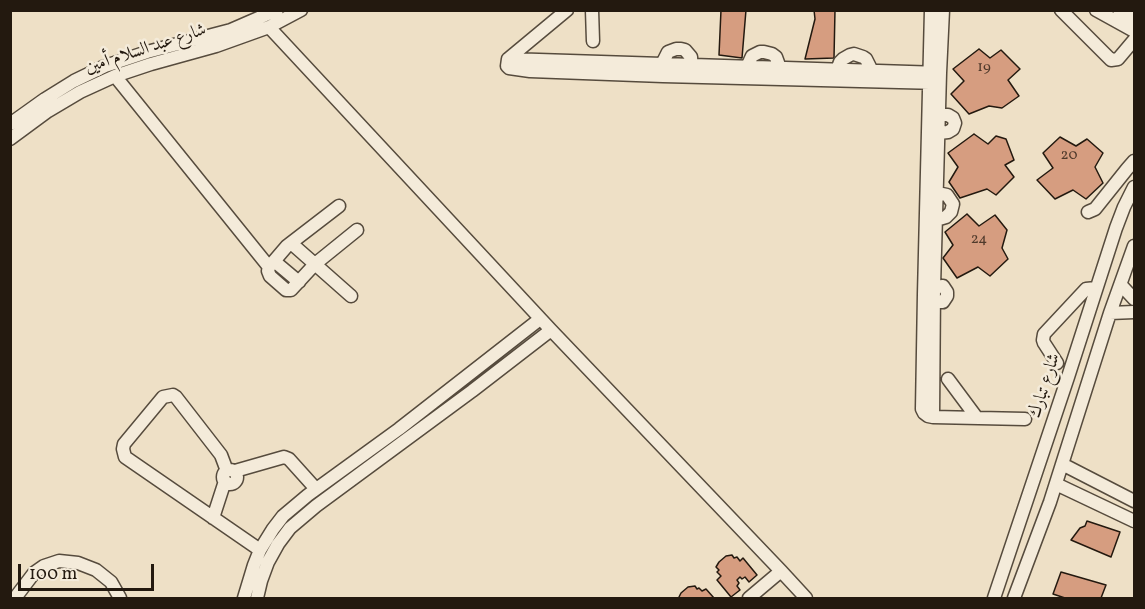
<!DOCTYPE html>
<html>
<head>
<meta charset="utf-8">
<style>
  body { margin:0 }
  #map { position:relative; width:1145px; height:609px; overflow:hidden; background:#eee0c6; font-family:Vollkorn,serif }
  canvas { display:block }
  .frame { position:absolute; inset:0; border:12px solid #23190f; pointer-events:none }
  .scale { position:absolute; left:18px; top:564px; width:136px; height:27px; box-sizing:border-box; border:3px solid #23190f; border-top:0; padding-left:8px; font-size:18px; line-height:21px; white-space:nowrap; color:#23190f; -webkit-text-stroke:4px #f4ebda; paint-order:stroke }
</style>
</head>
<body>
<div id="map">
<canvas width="1145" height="609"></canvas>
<div class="frame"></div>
<div class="scale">100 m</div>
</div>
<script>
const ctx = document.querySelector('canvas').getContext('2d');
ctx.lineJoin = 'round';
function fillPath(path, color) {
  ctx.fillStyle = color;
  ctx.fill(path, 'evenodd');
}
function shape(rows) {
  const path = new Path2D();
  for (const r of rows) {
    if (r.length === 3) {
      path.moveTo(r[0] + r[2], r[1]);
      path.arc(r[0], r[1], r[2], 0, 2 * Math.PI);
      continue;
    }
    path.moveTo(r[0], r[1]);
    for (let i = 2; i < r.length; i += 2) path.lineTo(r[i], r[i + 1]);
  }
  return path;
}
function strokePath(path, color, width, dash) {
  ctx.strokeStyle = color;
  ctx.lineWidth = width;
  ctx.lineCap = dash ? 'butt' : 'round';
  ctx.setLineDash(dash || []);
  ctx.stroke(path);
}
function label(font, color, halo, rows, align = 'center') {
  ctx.font = font + ' Vollkorn,Amiri,serif';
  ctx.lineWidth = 5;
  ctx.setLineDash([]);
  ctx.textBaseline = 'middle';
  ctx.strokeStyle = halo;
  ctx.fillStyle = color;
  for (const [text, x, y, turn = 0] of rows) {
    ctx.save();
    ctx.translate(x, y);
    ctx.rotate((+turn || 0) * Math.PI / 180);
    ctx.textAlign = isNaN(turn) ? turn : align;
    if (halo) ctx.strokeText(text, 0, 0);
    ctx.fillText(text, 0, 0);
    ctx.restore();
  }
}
const building = shape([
  [721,10,746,10,742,58,719,55,721,10],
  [814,10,835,10,834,58,805,59,815,19,814,10],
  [979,49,990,58,1001,50,1020,69,1008,80,1019,96,1002,108,989,106,969,114,951,94,964,81,953,69,979,49],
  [974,134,988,144,996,136,1006,139,1014,160,1005,165,1014,177,996,195,987,189,960,198,949,182,958,167,948,153,974,134],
  [1060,137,1076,146,1087,139,1103,153,1095,167,1103,183,1086,199,1073,190,1055,199,1037,180,1053,168,1043,153,1060,137],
  [967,214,979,226,995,215,1007,230,1002,248,1008,259,990,276,978,267,957,278,943,258,953,245,945,232,967,214],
  [1087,521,1120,532,1111,557,1071,540,1080,528,1085,526,1087,521],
  [732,555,734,558,737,557,740,561,743,558,757,575,749,582,745,577,742,579,740,577,737,580,739,583,737,586,740,590,731,597,717,580,721,576,717,572,719,570,716,567,719,562,726,556,732,555],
  [1061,572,1106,585,1101,598,1065,598,1053,594,1061,572],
  [695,586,697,589,699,588,702,591,706,589,714,598,680,598,679,597,681,593,688,587,695,586]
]);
fillPath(building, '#d69d80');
strokePath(building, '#23190f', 1.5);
const minor = shape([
  [567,10,508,59,507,66,509,68,530,71,663,76,939,83],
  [592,10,593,41],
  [931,10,924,294,922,409,924,413,928,416,933,417,1025,419],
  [1061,10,1111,60,1118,59,1134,40],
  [1096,10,1134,31],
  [1119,10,1134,19],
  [269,27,551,330,781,571,806,598],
  [508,59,940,73],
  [747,67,752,56,760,52,764,52,772,54,776,57,780,68],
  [664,70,664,60,668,52,676,49,681,49,685,50,691,57,692,72],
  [837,70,840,62,843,59,850,55,854,54,863,57,866,59,870,67,871,71],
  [115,76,269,267],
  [10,124,45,99,74,81,105,66,147,52,231,30,277,10],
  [939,133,948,132,953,129,955,123,953,118,948,115,939,115],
  [10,139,48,111,80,92,115,76,151,64,216,46,269,27,301,10],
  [339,206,287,246,269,267,268,271,270,276,286,290,291,290,315,264,357,230],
  [1088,212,1095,209,1127,169,1134,161],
  [936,220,946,217,951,212,953,204,947,195,937,193],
  [291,243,351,296],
  [274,261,299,282],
  [1121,285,1134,299],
  [934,302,943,302,947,296,947,292,943,286,934,287],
  [1110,313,1134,312],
  [1057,363,1044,343,1043,340,1044,334,1086,289,1096,288],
  [948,379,977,418],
  [933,417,934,287,940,73,943,10],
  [1062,464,1134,501],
  [230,477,7],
  [227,471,221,455,176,397,173,395,163,397,124,444,123,449,125,457,260,550],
  [235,471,284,457,289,459,316,489],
  [1056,484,1134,521],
  [213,518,225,481],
  [15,598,34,573,44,566,59,561,78,563,96,570,111,582,120,598],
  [244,598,254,565,260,550,273,529,283,516,308,495,399,429,540,319],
  [257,598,261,581,268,562,278,544,290,528,316,506,472,391,551,330],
  [749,598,781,571],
  [994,598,1068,377,1116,228,1124,207,1134,187],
  [1014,598,1050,502,1110,313,1134,246]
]);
strokePath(minor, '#564b3d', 15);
strokePath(minor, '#f4ebda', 12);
label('15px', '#503a2b', null, [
  ["19",984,68],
  ["20",1069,156],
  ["24",979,240]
]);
label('18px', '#23190f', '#f4ebda', [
  ["شارع عبد السلام أمين",146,50,-18],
  ["شارع تبارك",1046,386,-72]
]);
</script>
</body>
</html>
